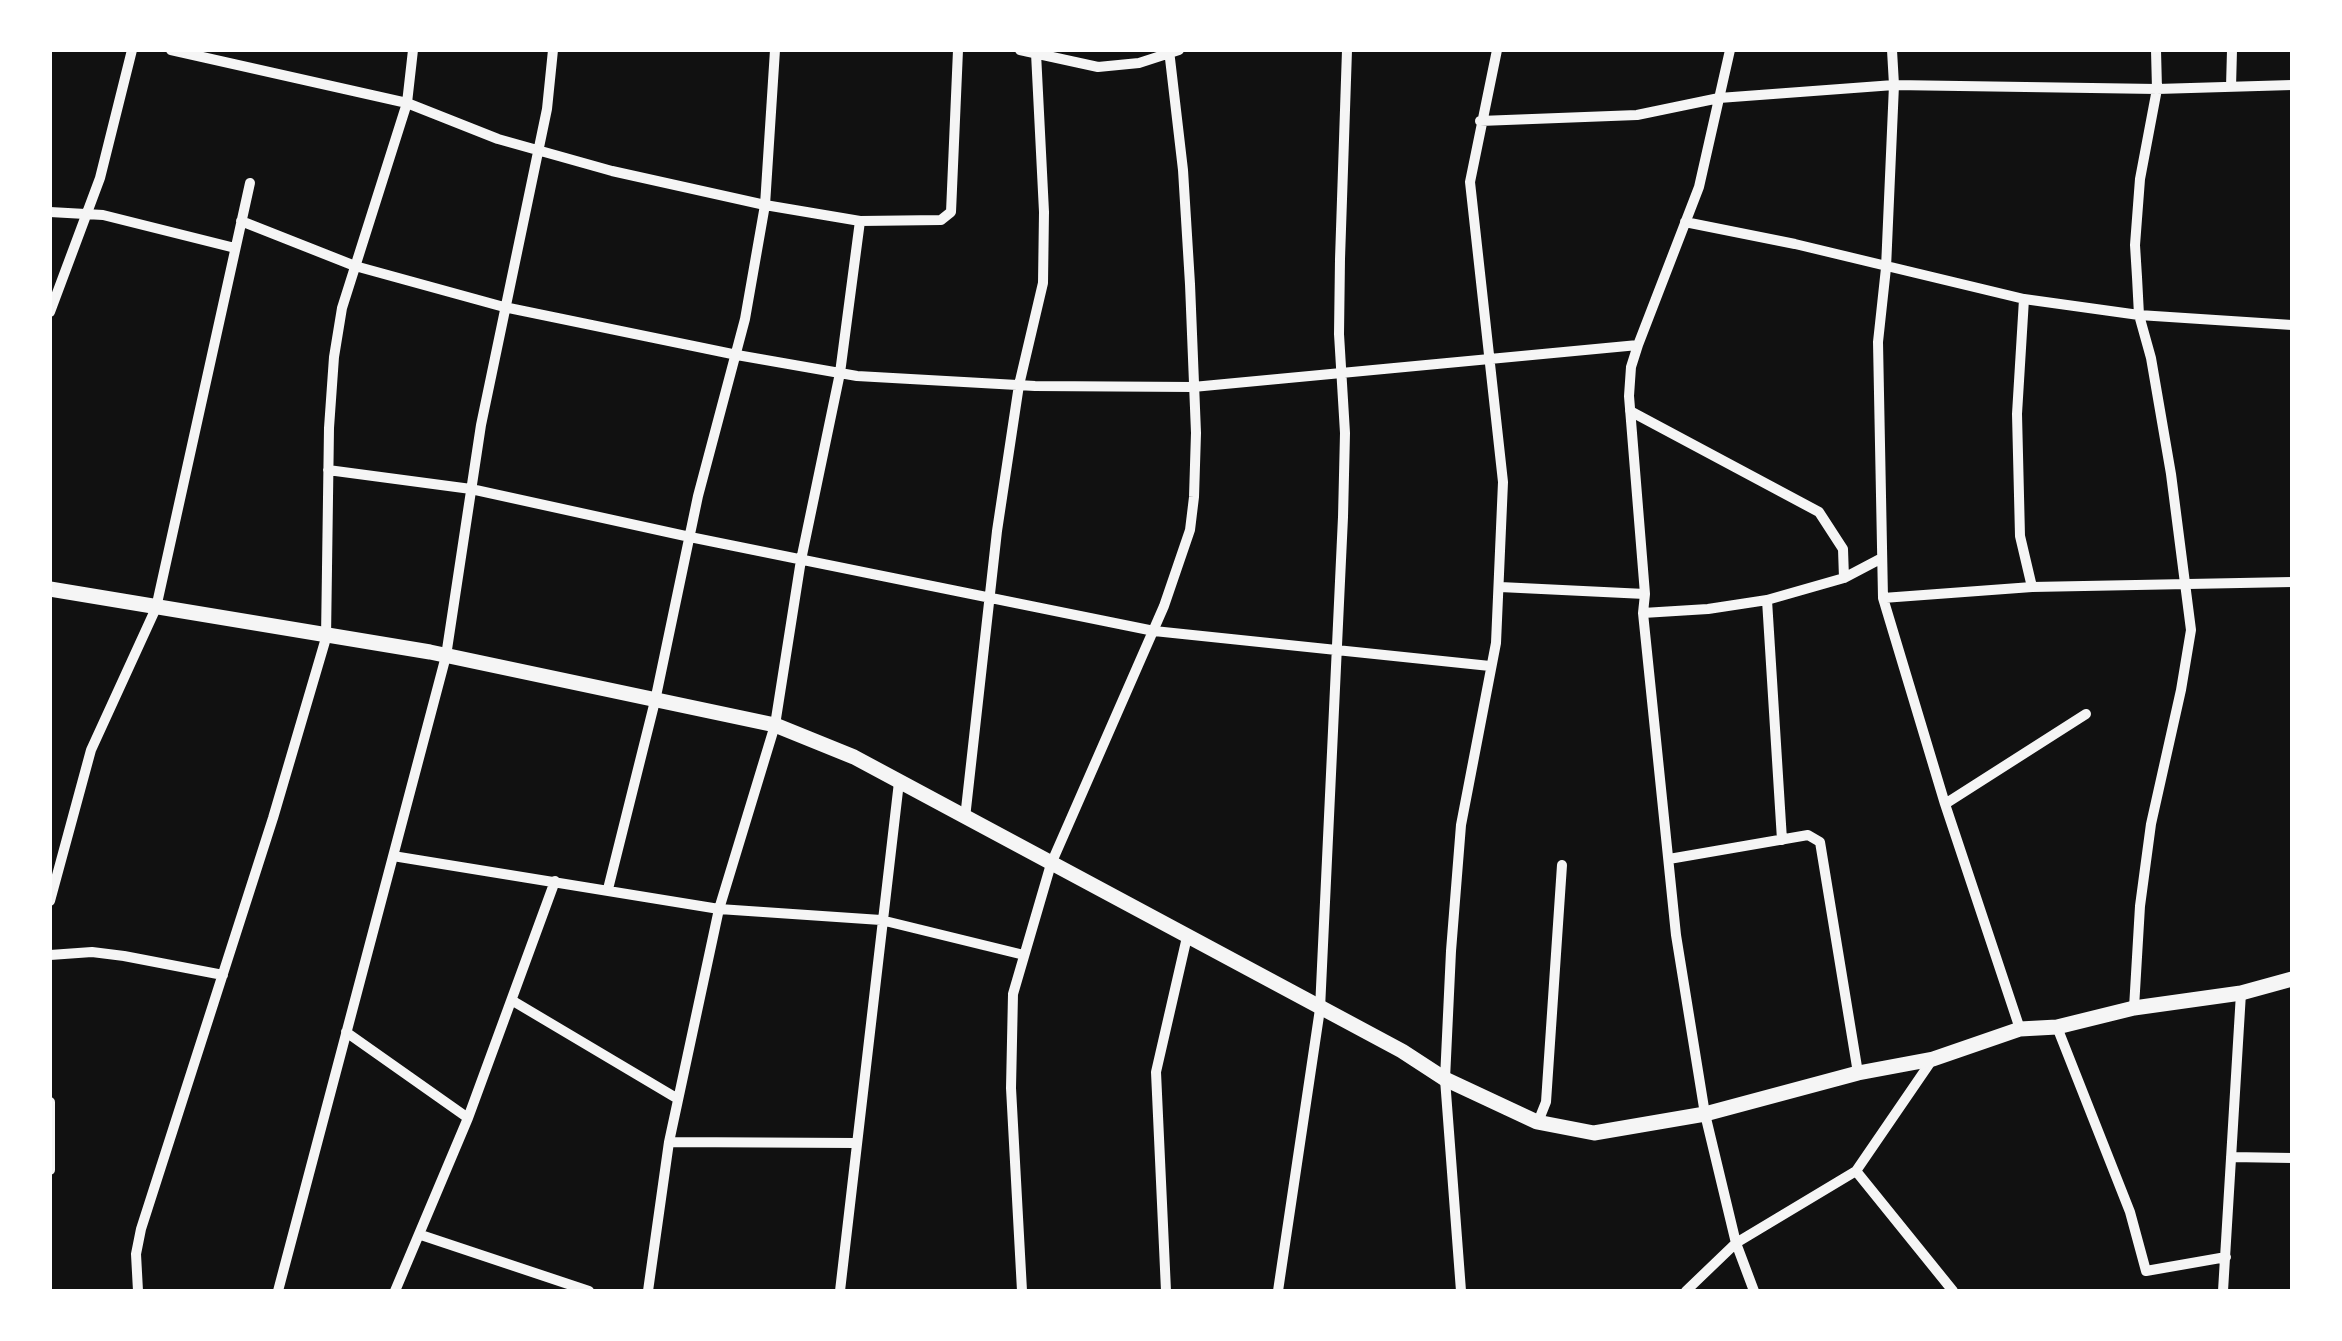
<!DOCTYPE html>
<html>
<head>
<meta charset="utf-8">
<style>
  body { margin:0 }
  #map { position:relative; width:2342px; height:1341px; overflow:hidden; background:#111; font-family:"Noto Sans",sans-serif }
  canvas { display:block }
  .frame { position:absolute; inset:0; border:52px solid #fff; pointer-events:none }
</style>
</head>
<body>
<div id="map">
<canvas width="2342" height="1341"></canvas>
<div class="frame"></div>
</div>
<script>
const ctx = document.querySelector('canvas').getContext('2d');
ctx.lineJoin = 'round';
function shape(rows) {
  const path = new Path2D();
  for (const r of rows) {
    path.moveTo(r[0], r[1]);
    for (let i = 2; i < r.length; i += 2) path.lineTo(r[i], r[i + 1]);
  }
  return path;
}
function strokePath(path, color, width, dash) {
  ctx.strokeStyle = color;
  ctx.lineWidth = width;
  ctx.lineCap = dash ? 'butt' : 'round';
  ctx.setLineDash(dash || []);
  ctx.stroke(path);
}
strokePath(shape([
  [171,50,407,103,498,139,612,171,765,205,860,221,941,220,951,212,958,50],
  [1020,50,1098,67,1139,63,1179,50],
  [1730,50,1699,187,1638,345,1631,367,1629,396,1645,594,1643,613,1676,935,1705,1114,1736,1243,1754,1291],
  [1892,50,1894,85,1886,268,1878,342,1883,598,1945,804,2020,1029],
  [2231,87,2232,50],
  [1480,121,1637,115,1719,98,1894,85,2157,89,2292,85],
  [50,212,103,215,235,248],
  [241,221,355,266,504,307,737,355,857,376,1035,386,1193,387,1638,345],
  [1685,222,1795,244,2024,299,2139,315,2292,325],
  [2024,299,2017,414,2020,536,2032,587],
  [50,312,100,178,132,50],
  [1630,411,1819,512,1843,549,1844,578],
  [328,470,471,489,690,537,1154,631,1490,666],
  [1500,587,1645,594],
  [1883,598,2032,587,2292,582],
  [1767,600,1782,840],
  [1643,613,1708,609,1767,600,1844,578,1882,558],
  [1945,804,2086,714],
  [965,818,997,531,1019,385,1043,283,1044,212,1036,53],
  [393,856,719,909,881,920,1024,955],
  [1669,859,1808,835,1820,842,1858,1073],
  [608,889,655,701,698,496,745,319,765,205,775,50],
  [50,901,91,750,156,608,250,183],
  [50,955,92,952,124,956,223,975],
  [513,1001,678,1099],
  [2134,1008,2140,906,2151,824,2181,690,2191,630,2171,474,2151,358,2139,315,2137,277,2135,245,2140,179,2157,89,2156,50],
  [2057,1027,2130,1212,2146,1271,2226,1257],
  [346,1032,468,1118],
  [50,1102,50,1170],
  [1538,1122,1546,1102,1562,865],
  [669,1142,856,1143],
  [2231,1157,2292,1158],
  [1856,1171,1953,1291],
  [421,1235,589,1291],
  [138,1291,136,1254,141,1229,273,818,326,638,329,428,334,357,342,308,407,103,413,50],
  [278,1291,446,656,481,425,547,109,553,50],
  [395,1291,468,1118,555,881],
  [648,1291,669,1142,719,909,775,725,801,560,840,373,860,221],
  [840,1291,899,782],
  [1022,1291,1011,1088,1013,994,1051,864,1164,606,1190,530,1194,497,1196,433,1190,284,1183,170,1169,50],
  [1166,1291,1156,1072,1187,937],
  [1278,1291,1320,1009,1343,517,1345,433,1339,334,1340,259,1347,50],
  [1461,1291,1445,1079,1451,951,1461,825,1496,643,1503,482,1470,182,1497,50],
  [1686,1291,1736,1243,1856,1171,1932,1060],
  [2223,1291,2241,993]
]), '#f5f5f5', 10);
strokePath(shape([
  [50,589,430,652,775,725,854,757,1402,1051,1445,1079,1537,1122,1594,1133,1705,1114,1858,1073,1933,1059,2020,1029,2057,1027,2134,1008,2241,993,2292,979]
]), '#f5f5f5', 15);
</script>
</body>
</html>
